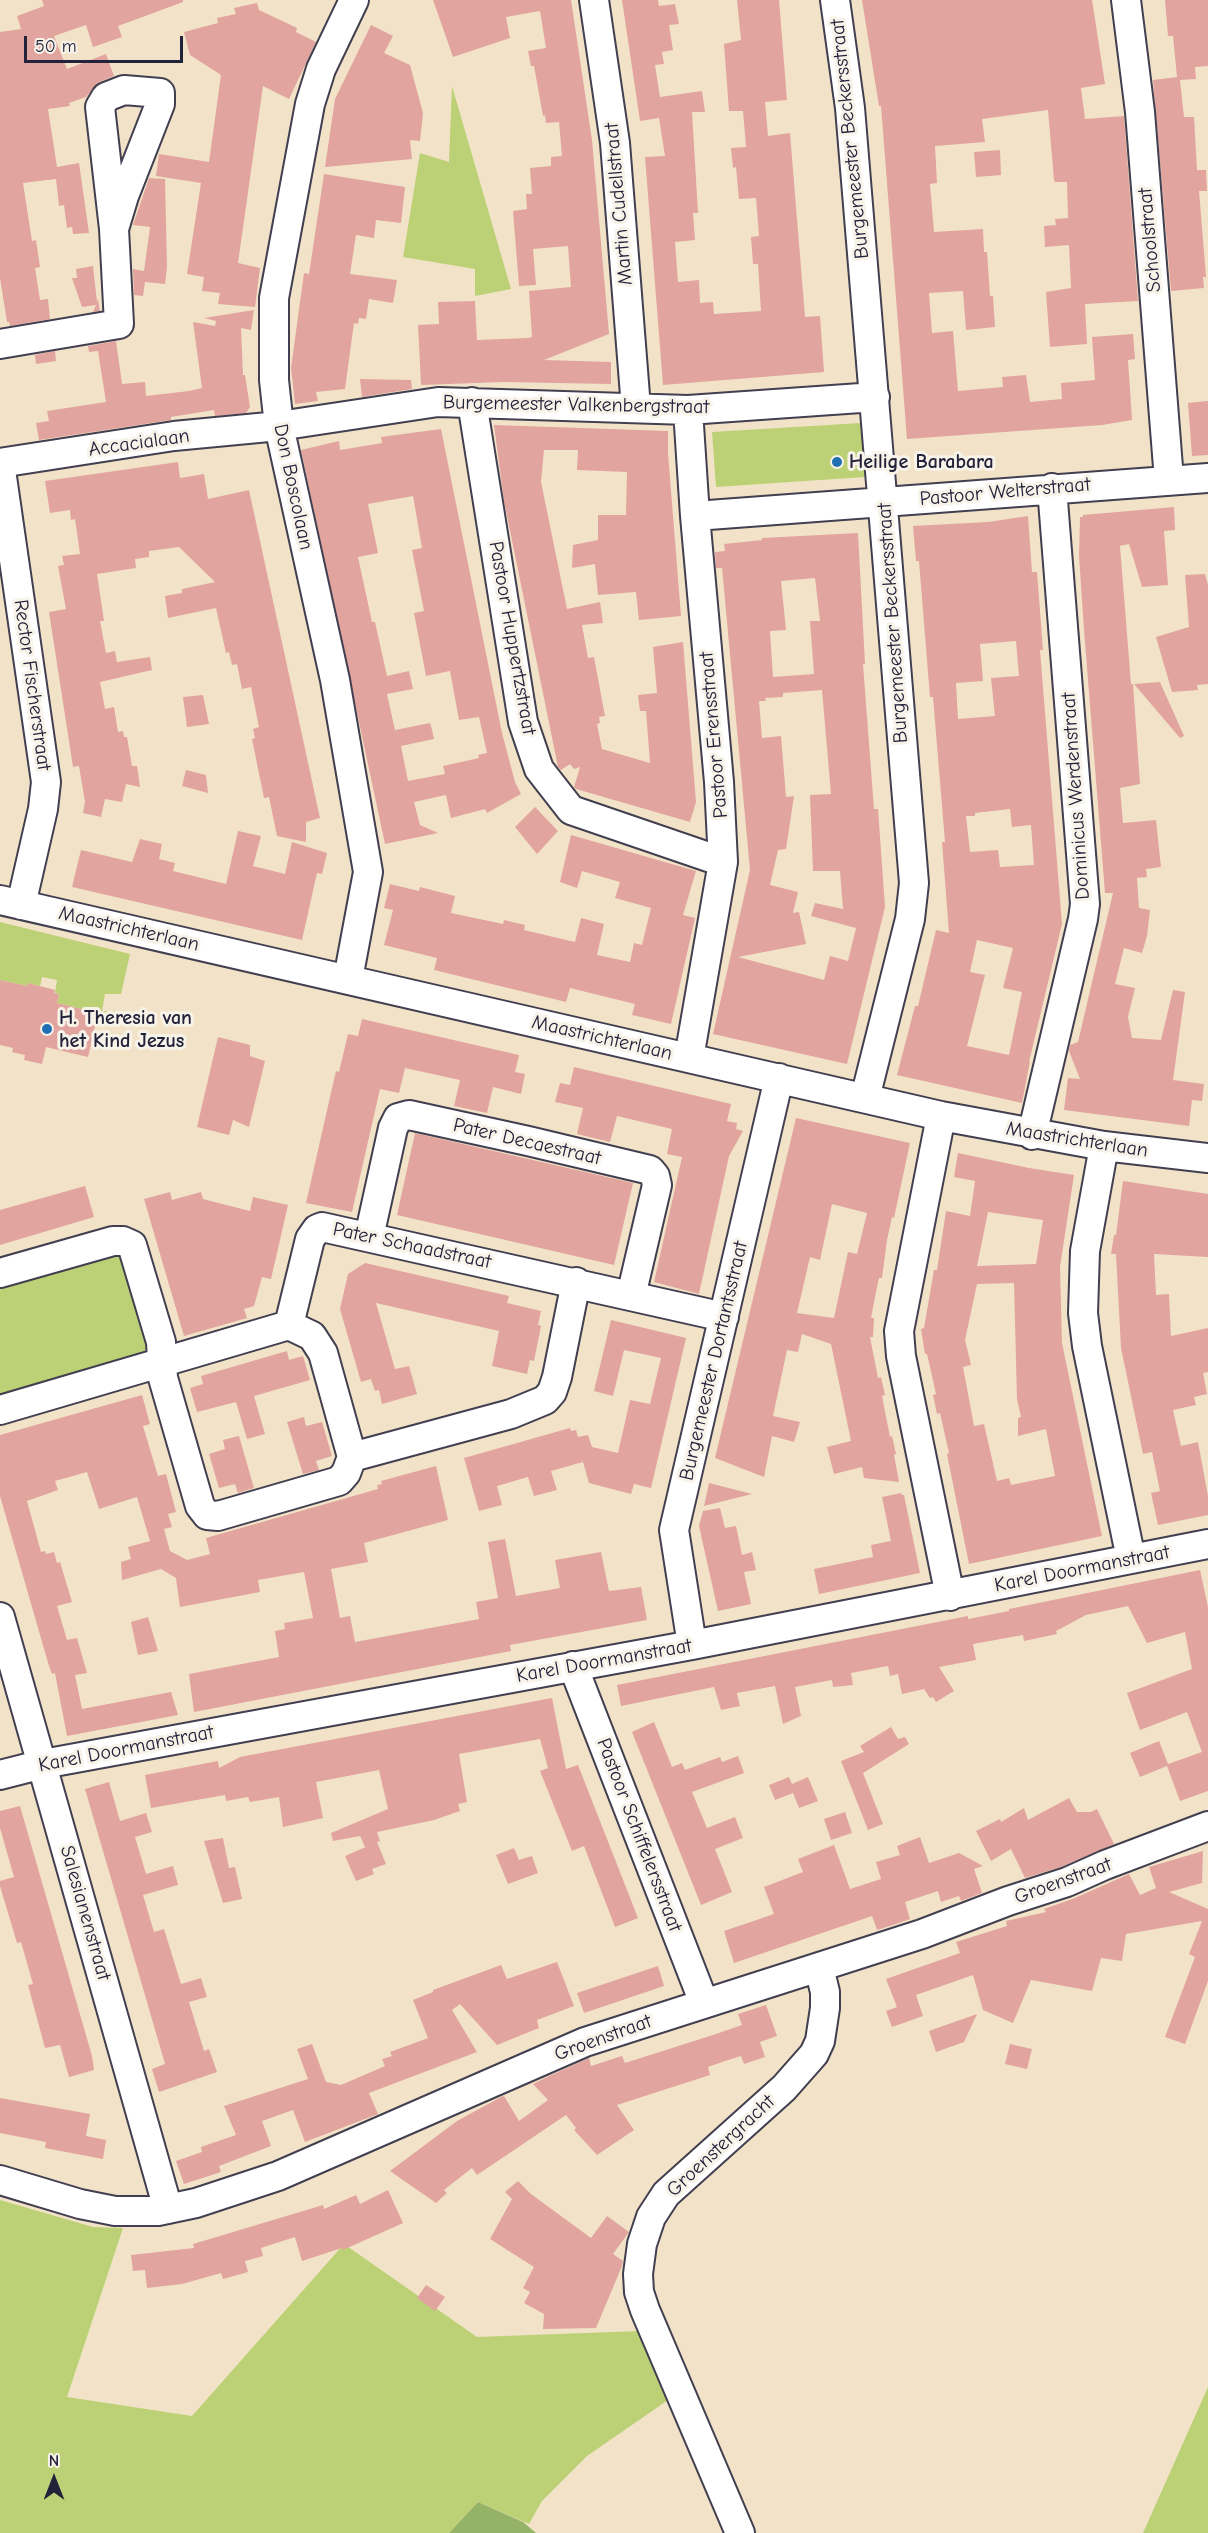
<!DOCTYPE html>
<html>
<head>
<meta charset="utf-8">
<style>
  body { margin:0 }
  #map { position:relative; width:1208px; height:2533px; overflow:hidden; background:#f2e3c8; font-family:"Comic Neue",sans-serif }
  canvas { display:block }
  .north { position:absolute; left:24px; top:2449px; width:60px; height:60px; -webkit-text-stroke:4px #f7f3e8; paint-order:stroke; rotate:0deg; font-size:16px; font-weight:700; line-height:24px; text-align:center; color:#22223b }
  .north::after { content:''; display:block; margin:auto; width:21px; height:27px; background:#22223b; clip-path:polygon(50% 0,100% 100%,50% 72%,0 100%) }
  .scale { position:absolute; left:24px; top:36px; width:159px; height:27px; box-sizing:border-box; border:3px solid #22223b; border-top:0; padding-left:8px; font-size:18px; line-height:21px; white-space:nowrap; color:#22223b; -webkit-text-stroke:4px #f7f3e8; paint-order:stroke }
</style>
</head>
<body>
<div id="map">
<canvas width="1208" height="2533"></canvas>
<div class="north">N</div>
<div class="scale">50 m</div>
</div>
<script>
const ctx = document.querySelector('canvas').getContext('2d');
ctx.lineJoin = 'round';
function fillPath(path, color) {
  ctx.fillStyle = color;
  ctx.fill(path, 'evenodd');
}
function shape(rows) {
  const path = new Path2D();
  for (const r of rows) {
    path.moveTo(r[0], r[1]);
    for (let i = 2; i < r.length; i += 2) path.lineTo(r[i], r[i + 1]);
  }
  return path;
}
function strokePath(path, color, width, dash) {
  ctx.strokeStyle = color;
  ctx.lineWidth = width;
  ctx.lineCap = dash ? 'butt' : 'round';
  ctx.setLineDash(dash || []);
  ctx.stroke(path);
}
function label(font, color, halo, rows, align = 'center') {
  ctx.font = font + ' "Comic Neue",sans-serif';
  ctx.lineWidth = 6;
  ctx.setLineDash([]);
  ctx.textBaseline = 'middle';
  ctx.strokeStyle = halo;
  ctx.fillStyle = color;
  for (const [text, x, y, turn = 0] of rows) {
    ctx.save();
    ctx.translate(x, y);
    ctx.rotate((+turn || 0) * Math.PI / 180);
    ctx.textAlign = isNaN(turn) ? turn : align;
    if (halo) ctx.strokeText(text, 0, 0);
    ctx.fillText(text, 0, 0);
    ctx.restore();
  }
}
fillPath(shape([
  [452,86,511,289,475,296,475,269,403,257,420,153,449,162],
  [861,423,865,477,716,487,712,432],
  [0,922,130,954,121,994,105,994,102,1011,119,1012,118,1018,57,1003,59,994,55,993,57,980,42,977,40,986,28,983,27,986,0,980],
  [120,1253,152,1350,148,1356,0,1398,0,1284],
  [0,2200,93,2227,123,2228,67,2397,192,2416,344,2244,477,2337,640,2331,671,2398,587,2456,542,2501,529,2524,478,2502,449,2533,0,2533],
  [1208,2387,1208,2533,1143,2533]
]), '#bcd175');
fillPath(shape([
  [478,2502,523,2522,536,2533,449,2533]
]), '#95b366');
fillPath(shape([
  [42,0,183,0,183,2,118,26,122,37,93,47,86,25,54,36,67,69,106,54,114,76,99,82,86,97,69,103,70,106,48,109,57,167,79,163,89,233,73,234,72,227,67,228,64,205,59,206,56,179,23,183,32,241,36,240,40,267,35,268,40,300,48,299,50,319,10,326,9,322,7,322,0,278,0,32,21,29,17,16,44,6],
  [433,0,571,0,592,140,609,334,544,360,611,362,611,384,503,382,421,385,418,325,439,324,438,302,475,301,477,340,528,338,532,337,529,291,571,287,568,246,533,249,536,285,519,286,513,211,527,209,526,194,532,194,530,168,551,166,551,157,562,156,559,122,546,123,545,115,543,116,534,66,531,66,528,51,546,48,540,11,506,17,510,38,453,57],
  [622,0,658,0,659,6,675,4,679,24,669,25,673,50,662,52,664,64,655,65,660,97,702,91,705,112,692,112,698,213,693,213,695,240,675,242,678,282,699,280,700,303,713,302,714,314,761,311,758,264,753,264,751,237,759,236,756,198,739,199,736,167,733,168,731,148,746,147,743,111,729,111,724,44,741,40,737,0,779,0,787,100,765,102,768,136,790,133,805,317,820,316,824,372,663,385,645,157,665,156,659,118,640,121],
  [862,0,1092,0,1105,84,1081,88,1085,119,1124,116,1138,301,1085,304,1087,344,1050,347,1046,292,1071,288,1069,245,1045,247,1044,226,1056,225,1055,219,1068,218,1067,182,1055,182,1054,180,1048,110,982,119,985,142,935,146,937,183,930,184,934,232,983,229,984,252,987,252,990,296,993,296,995,327,966,330,963,291,929,293,932,333,953,331,958,391,1003,387,1002,377,1026,375,1030,402,1062,399,1061,383,1095,380,1092,337,1133,334,1135,359,1128,360,1132,420,1102,425,907,439,881,106,879,106],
  [1165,0,1208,0,1208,66,1195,67,1196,79,1180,80,1184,117,1194,117,1197,170,1206,170,1207,191,1199,191,1206,277,1203,277,1204,288,1171,291,1153,80,1177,77,1173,36,1168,36],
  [257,3,259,10,297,28,296,32,316,42,289,99,263,86,238,263,260,268,255,307,218,304,220,293,202,291,204,277,187,274,201,183,156,176,159,154,209,162,221,75,190,55,184,32,218,23,217,18,236,14,234,8],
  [371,25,393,36,384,53,410,65,423,113,420,141,410,140,412,159,325,167,335,99],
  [1000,150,1001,175,976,177,974,152],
  [324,174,405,187,401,223,376,220,374,238,356,235,350,274,397,280,393,303,369,299,366,319,359,318,358,324,354,323,345,389,316,392,318,401,295,404,291,368,304,273,309,274],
  [149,178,165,179,167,267,165,284,145,282,143,296,134,295,133,269,144,271,150,227,133,225],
  [93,266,97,302,98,299,100,311,93,312,96,305,82,307,72,278,77,278,76,269],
  [254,310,251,330,241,328,243,375,245,375,250,407,246,413,215,416,214,410,171,417,171,420,39,440,36,423,49,421,47,411,106,402,98,351,89,352,88,346,116,341,122,384,145,382,146,396,189,391,202,388,193,322,215,326,216,321,204,318],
  [55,351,56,361,36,364,35,355],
  [360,379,411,380,412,389,362,397],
  [1208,401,1208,455,1192,456,1188,403],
  [494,425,668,431,668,453,681,616,639,620,636,592,598,595,595,564,572,568,573,545,598,540,598,515,626,515,627,472,577,470,578,450,544,450,541,482,567,609,600,602,603,623,582,625,588,658,594,657,605,716,599,717,600,723,597,724,602,749,650,763,646,711,640,711,638,695,657,693,653,647,683,642,696,802,690,822,576,789,574,787,580,767,574,769,570,764,561,770,558,767,504,501],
  [441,429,502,733,515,782,521,794,487,813,485,809,451,818,446,795,414,802,420,825,438,833,385,844,301,450,339,441,340,450,382,443,381,437],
  [413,496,422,548,412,550,424,611,414,613,426,676,450,671,459,720,479,717,487,753,478,755,479,758,443,766,445,774,408,781,401,746,434,739,432,730,430,723,395,730,387,694,413,689,409,671,387,676,375,622,372,622,358,557,378,553,368,504],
  [178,462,180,478,204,474,208,499,249,490,320,818,306,822,306,842,277,836,269,797,264,798,252,739,255,738,253,729,259,727,251,687,242,689,237,664,232,665,229,652,226,653,216,608,168,618,165,596,182,593,182,589,215,582,179,547,149,551,149,557,135,559,136,568,97,574,104,621,100,621,106,653,115,651,117,662,150,657,152,670,100,682,105,709,114,707,118,732,123,731,124,737,127,737,132,766,137,766,140,787,126,784,122,802,105,799,101,817,83,813,85,802,79,766,73,767,49,612,66,609,58,566,64,565,62,556,80,554,75,519,71,520,70,510,50,513,45,481],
  [1174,507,1175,530,1164,531,1168,585,1142,587,1129,544,1120,546,1131,684,1133,684,1140,784,1120,788,1123,823,1156,820,1161,867,1146,869,1147,877,1137,878,1139,908,1150,910,1147,936,1142,953,1124,948,1115,984,1135,988,1128,1017,1132,1038,1161,1040,1173,990,1185,992,1173,1080,1204,1084,1202,1101,1192,1100,1189,1126,1064,1110,1068,1078,1080,1079,1069,1051,1070,1045,1078,1042,1113,893,1105,893,1084,630,1079,556,1080,517,1083,517,1083,515],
  [1028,516,1032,572,1037,572,1043,650,1040,650,1062,924,1029,1062,1030,1061,1022,1103,897,1075,915,1006,918,1006,936,930,949,933,942,842,945,842,933,697,930,697,919,561,916,561,913,526,988,522],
  [1016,641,1019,676,991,678,995,716,958,719,956,683,983,681,980,644],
  [1010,809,1012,827,1031,825,1034,865,1000,867,998,850,970,852,966,816,975,816,975,813],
  [977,940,1013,948,1003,988,1022,992,1009,1055,967,1046,985,975,970,972],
  [858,533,865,664,863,664,874,809,878,809,885,907,847,1064,713,1034,750,870,722,568,716,568,715,552,725,551,724,544,762,540,762,538],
  [815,578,820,621,810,621,814,674,773,677,770,631,786,630,781,581],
  [822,690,831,794,810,795,813,871,840,871,843,909,815,903,811,916,856,928,848,961,830,956,824,980,738,957,806,944,799,912,793,913,798,892,770,885,778,850,786,849,794,796,786,797,781,736,762,738,759,701,766,701,765,698,783,697,783,693],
  [1205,574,1208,585,1208,684,1197,685,1198,690,1172,692,1156,637,1189,627,1185,575],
  [1160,682,1184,736,1180,738,1134,684],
  [203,695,209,724,187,727,183,697],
  [186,770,206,775,208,793,182,786],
  [535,807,558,831,537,854,515,827],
  [238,831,261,836,253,866,285,874,292,842,327,853,322,874,317,873,302,940,72,887,81,850,132,862,140,839,162,844,159,859,175,863,173,871,226,884],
  [571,835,696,871,683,915,695,918,671,1024,632,1015,635,1004,570,988,566,1002,434,970,437,958,384,945,393,910,384,908,390,884,419,891,420,887,455,896,451,913,503,924,504,920,525,925,524,930,575,942,581,918,604,924,597,955,630,962,634,943,642,945,651,908,615,898,620,882,582,871,577,888,560,882],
  [0,980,27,986,28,983,55,990,54,993,59,994,57,1003,98,1013,88,1057,46,1047,42,1064,24,1060,25,1055,12,1052,13,1048,0,1045],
  [362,1019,519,1055,515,1072,525,1074,521,1094,493,1087,487,1113,454,1106,460,1080,405,1068,399,1093,380,1089,352,1212,306,1203,333,1084,336,1071,339,1072,348,1034,358,1036],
  [218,1037,250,1045,250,1056,265,1061,249,1127,233,1120,229,1135,197,1127],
  [574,1067,731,1104,727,1121,737,1123,736,1129,743,1131,729,1156,699,1294,654,1282,682,1157,667,1154,672,1129,617,1116,610,1142,577,1134,583,1108,555,1102,560,1083,570,1085],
  [796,1118,910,1143,894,1218,892,1217,887,1240,882,1278,879,1278,875,1297,871,1318,874,1318,873,1337,870,1337,878,1378,881,1377,885,1395,882,1396,890,1437,892,1436,896,1454,894,1455,899,1482,864,1478,862,1467,834,1474,827,1447,851,1441,831,1344,802,1334,798,1352,787,1350,773,1416,800,1422,794,1442,772,1436,764,1477,715,1458],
  [832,1204,867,1213,857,1254,848,1252,834,1318,797,1313,810,1257,820,1260],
  [415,1133,633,1183,614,1265,397,1215],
  [958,1153,1029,1168,1074,1175,1060,1267,1062,1343,1102,1536,969,1564,947,1454,949,1453,940,1413,937,1414,933,1395,936,1394,927,1354,925,1354,921,1329,924,1328,934,1270,937,1270,946,1211,970,1216,975,1181,954,1177],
  [988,1212,1043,1220,1036,1264,977,1266],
  [1014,1283,1017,1399,1021,1417,1018,1418,1018,1436,1046,1429,1055,1476,1011,1485,1009,1478,997,1481,984,1424,974,1426,963,1367,971,1365,965,1340,977,1284],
  [1123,1181,1208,1194,1208,1257,1154,1254,1156,1295,1169,1294,1171,1336,1208,1328,1208,1372,1203,1373,1207,1394,1194,1397,1196,1405,1173,1410,1181,1446,1198,1442,1208,1496,1208,1515,1158,1525,1151,1493,1160,1491,1152,1452,1143,1454,1121,1348,1116,1254,1111,1254,1114,1235,1116,1235],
  [85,1186,94,1217,0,1245,0,1210],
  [170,1192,172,1200,201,1192,203,1199,250,1211,253,1197,288,1205,271,1279,262,1277,254,1306,244,1309,247,1318,184,1336,144,1199],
  [365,1263,509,1296,507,1303,541,1311,538,1325,541,1326,534,1361,530,1360,527,1374,492,1366,499,1331,376,1303,395,1369,409,1366,417,1394,382,1404,379,1390,375,1391,371,1379,361,1382,340,1309,348,1274],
  [611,1320,686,1338,651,1488,634,1484,631,1494,589,1483,583,1462,551,1471,557,1490,534,1496,528,1477,497,1486,502,1505,479,1511,464,1458,570,1428,571,1431,576,1430,578,1437,588,1435,592,1447,618,1453,630,1400,650,1404,661,1358,624,1350,613,1396,594,1391],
  [287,1351,289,1360,303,1356,310,1380,254,1396,265,1434,247,1439,236,1402,197,1412,190,1388,203,1384,201,1376],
  [142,1395,150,1424,143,1426,158,1476,166,1474,176,1512,168,1514,172,1527,164,1529,170,1551,187,1560,210,1554,206,1538,378,1489,377,1485,382,1484,381,1481,436,1466,448,1520,364,1543,368,1562,331,1569,340,1618,350,1616,355,1642,479,1619,476,1602,498,1598,488,1542,505,1539,516,1596,560,1588,555,1560,601,1552,609,1591,641,1587,647,1620,510,1645,511,1651,194,1712,189,1674,279,1657,275,1631,285,1629,284,1623,313,1618,304,1572,258,1580,260,1592,180,1607,176,1578,161,1569,122,1580,121,1562,131,1559,128,1547,150,1541,137,1497,99,1509,87,1472,55,1481,58,1490,27,1501,41,1552,45,1551,46,1554,54,1552,57,1563,60,1562,72,1602,57,1606,67,1640,77,1638,87,1673,75,1675,82,1709,171,1692,178,1715,67,1736,55,1673,52,1674,49,1666,0,1496,0,1435],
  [304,1417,306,1426,322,1422,332,1456,316,1461,319,1470,303,1474,287,1422],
  [239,1436,254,1488,238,1493,235,1484,219,1488,209,1454,225,1449,223,1440],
  [709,1483,752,1494,704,1506],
  [901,1493,902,1495,904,1495,920,1573,819,1594,814,1569,873,1557,871,1545,891,1541,882,1497],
  [720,1508,725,1528,736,1526,742,1555,752,1552,756,1570,744,1572,751,1604,718,1611,699,1526,703,1511],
  [1200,1570,1208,1607,1208,1791,1180,1801,1167,1766,1140,1777,1130,1753,1159,1741,1168,1764,1202,1752,1187,1712,1140,1730,1127,1693,1192,1669,1185,1632,1147,1643,1128,1606,1086,1615,1056,1631,1057,1634,1024,1641,1023,1635,973,1644,976,1660,939,1667,954,1691,936,1702,933,1697,930,1698,924,1689,902,1694,898,1674,890,1676,888,1666,851,1673,853,1685,833,1687,832,1680,795,1687,801,1716,783,1724,775,1686,737,1693,740,1706,721,1710,714,1687,621,1706,617,1685,968,1616,968,1619,1009,1611,1009,1609],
  [148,1617,158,1651,138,1655,131,1622],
  [552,1698,566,1769,578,1765,638,1918,615,1927,584,1846,572,1851,540,1771,548,1768,540,1739,459,1754,467,1802,458,1804,460,1811,434,1820,377,1832,380,1841,377,1842,386,1864,372,1869,374,1874,356,1881,345,1856,368,1846,365,1847,360,1836,333,1841,331,1833,388,1809,379,1770,316,1782,323,1818,283,1827,279,1797,250,1802,248,1797,226,1801,225,1795,151,1808,145,1775,218,1761,219,1768,240,1757],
  [654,1722,672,1767,682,1763,685,1770,720,1757,722,1762,738,1756,744,1773,692,1792,707,1828,735,1817,743,1838,715,1849,732,1892,701,1905,632,1732],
  [891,1727,898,1739,905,1737,909,1744,863,1773,883,1824,868,1830,841,1761,864,1752,860,1746],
  [789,1777,792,1784,808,1777,818,1801,799,1808,793,1793,775,1800,769,1785],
  [109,1782,120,1821,146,1813,152,1832,135,1837,146,1874,173,1866,178,1885,143,1895,154,1932,164,1929,181,1984,201,1978,207,1997,189,2002,204,2051,209,2049,217,2072,159,2092,152,2069,165,2064,85,1789],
  [1069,1798,1077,1812,1091,1812,1097,1809,1114,1844,1061,1867,1025,1878,1011,1849,991,1861,976,1831,1000,1819,1001,1822,1024,1808,1028,1820],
  [20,1806,92,2056,94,2070,69,2077,60,2045,45,2048,28,1985,33,1984,21,1942,17,1943,0,1886,0,1881,14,1877,0,1828,0,1811],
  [845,1812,852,1833,831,1840,824,1819],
  [920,1837,929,1863,959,1853,983,1866,974,1869,982,1893,961,1901,959,1896,941,1902,938,1891,905,1902,910,1919,896,1924,877,1930,872,1916,734,1963,724,1931,774,1914,764,1887,803,1872,798,1859,834,1845,850,1889,881,1879,876,1862,900,1855,897,1846],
  [223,1838,229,1868,235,1867,242,1899,223,1903,204,1841],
  [514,1848,519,1860,532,1856,538,1873,508,1884,496,1855],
  [1203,1851,1202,1883,1169,1892,1208,1909,1208,1981,1185,2044,1165,2037,1195,1957,1189,1954,1202,1921,1126,1934,1122,1961,1101,1958,1092,1991,1031,1980,1013,2023,983,2010,973,1975,916,1995,923,2016,892,2027,886,2011,897,2007,886,1979,960,1953,956,1942,1007,1926,1006,1921,1046,1912,1044,1909,1075,1898,1129,1874,1140,1895,1156,1888,1149,1867],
  [557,1962,574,2006,537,2020,539,2028,497,2045,460,2004,452,2010,477,2052,369,2093,378,2114,305,2142,293,2110,262,2121,271,2146,219,2166,221,2172,184,2184,176,2161,202,2152,201,2147,236,2135,224,2106,308,2079,297,2049,312,2044,326,2082,341,2085,385,2066,382,2059,392,2056,390,2052,428,2038,413,2000,433,1992,433,1990,501,1965,507,1979],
  [658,1966,664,1986,584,2013,577,1993],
  [766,2005,777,2036,760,2042,765,2057,744,2064,741,2056,725,2061,708,2067,710,2075,617,2105,634,2130,597,2155,574,2130,576,2128,566,2115,477,2175,472,2168,444,2190,447,2193,436,2203,390,2171,457,2121,501,2097,504,2096,519,2121,548,2100,533,2084,547,2077,589,2058,591,2066,622,2056,625,2063,716,2034,742,2025,738,2014],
  [977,2014,964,2042,936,2052,929,2031],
  [1010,2044,1032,2049,1027,2069,1005,2064],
  [0,2098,90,2114,86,2136,106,2140,103,2159,45,2148,46,2142,0,2133],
  [518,2181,531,2194,591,2238,607,2216,629,2232,613,2254,623,2261,622,2266,596,2328,543,2329,544,2314,524,2303,530,2292,523,2288,534,2267,490,2239,512,2199,505,2192],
  [388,2190,403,2223,343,2250,342,2248,302,2261,295,2237,261,2248,263,2256,245,2261,248,2272,223,2279,221,2273,182,2284,147,2288,145,2270,133,2271,131,2255,194,2248,193,2244,323,2205,324,2209,356,2195,360,2204],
  [426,2285,445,2297,435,2311,417,2298]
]), '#e2a49e');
const minor = shape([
  [594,0,615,143,636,408],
  [835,0,850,108,914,883,910,919,865,1098],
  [1126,0,1140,112,1169,480],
  [0,344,119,324,114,229,100,107,106,97,124,90,160,93,160,104,124,196,114,229],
  [472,402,523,722,539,769,571,810,723,862],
  [688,410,695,516,719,782,723,862,689,1058],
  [0,463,174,436,279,426,438,402,688,410,875,397],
  [0,463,46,782,43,809,21,905],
  [695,516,1208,478],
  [0,900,941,1116,1104,1146,1208,1158],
  [348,979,368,872,335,680,279,426,274,380,274,298,310,104,321,69,354,0],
  [941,1116,899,1331,901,1356,950,1596],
  [1032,1135,1083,919,1085,904,1052,488],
  [1104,1146,1085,1251,1083,1313,1087,1346,1131,1559],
  [369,1237,393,1128,398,1118,409,1115,528,1141,650,1170,655,1176,657,1185,631,1296],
  [0,1273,113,1241,123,1241,132,1245,161,1342,163,1378,200,1506,207,1515,218,1516,339,1481,346,1473,352,1457,323,1353,312,1336,289,1325],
  [0,1410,289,1325,310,1239,317,1229,322,1227,724,1317],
  [352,1457,511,1414,545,1400,552,1392,557,1377,576,1282],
  [0,1617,168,2209],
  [692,1645,674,1530,779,1078],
  [573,1666,704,2003],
  [0,1775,43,1764,692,1645,1208,1544],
  [0,2180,80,2204,115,2211,158,2211,196,2203,278,2176,585,2042,922,1934,1008,1901,1067,1882,1105,1865,1208,1826],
  [740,2533,645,2310,639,2292,638,2274,642,2244,651,2217,666,2194,784,2088,814,2054,820,2041,825,2008,825,1992,819,1967]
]);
strokePath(minor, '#413f50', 32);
strokePath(minor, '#fff', 28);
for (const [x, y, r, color] of [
  [837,462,6,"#1f6fb2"],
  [47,1029,6,"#1f6fb2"]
]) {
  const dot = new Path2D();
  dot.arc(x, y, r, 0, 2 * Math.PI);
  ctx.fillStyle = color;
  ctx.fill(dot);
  strokePath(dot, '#f7f3e8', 2);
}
label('20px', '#22223b', '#f7f3e8', [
  ["Burgemeester Beckersstraat",850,139,-96],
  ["Martin Cudellstraat",619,204,-95],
  ["Schoolstraat",1150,240,-95],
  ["Burgemeester Valkenbergstraat",576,405,1],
  ["Accacialaan",139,443,-8],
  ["Don Boscolaan",293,487,78],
  ["Pastoor Welterstraat",1005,492,-5],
  ["Burgemeester Beckersstraat",893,623,-94],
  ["Pastoor Huppertzstraat",512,638,80],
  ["Rector Fischerstraat",32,685,82],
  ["Pastoor Erensstraat",714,735,-95],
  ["Dominicus Werdenstraat",1076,796,-94],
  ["Maastrichterlaan",129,929,13],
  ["Maastrichterlaan",602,1038,13],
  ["Maastrichterlaan",1077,1140,9],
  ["Pater Decaestraat",527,1142,13],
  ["Pater Schaadstraat",412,1246,12],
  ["Burgemeester Dortantsstraat",714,1361,-77],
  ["Karel Doormanstraat",1082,1569,-11],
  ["Karel Doormanstraat",604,1661,-10],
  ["Karel Doormanstraat",126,1749,-11],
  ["Pastoor Schiffelersstraat",639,1835,69],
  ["Groenstraat",1063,1881,-20],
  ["Salesianenstraat",85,1913,74],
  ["Groenstraat",603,2038,-20],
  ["Groenstergracht",721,2146,-43]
]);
label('bold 20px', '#22223b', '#f7f3e8', [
  ["Heilige Barabara",849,462],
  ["H. Theresia van",59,1018],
  ["het Kind Jezus",59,1041]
], 'left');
</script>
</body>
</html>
